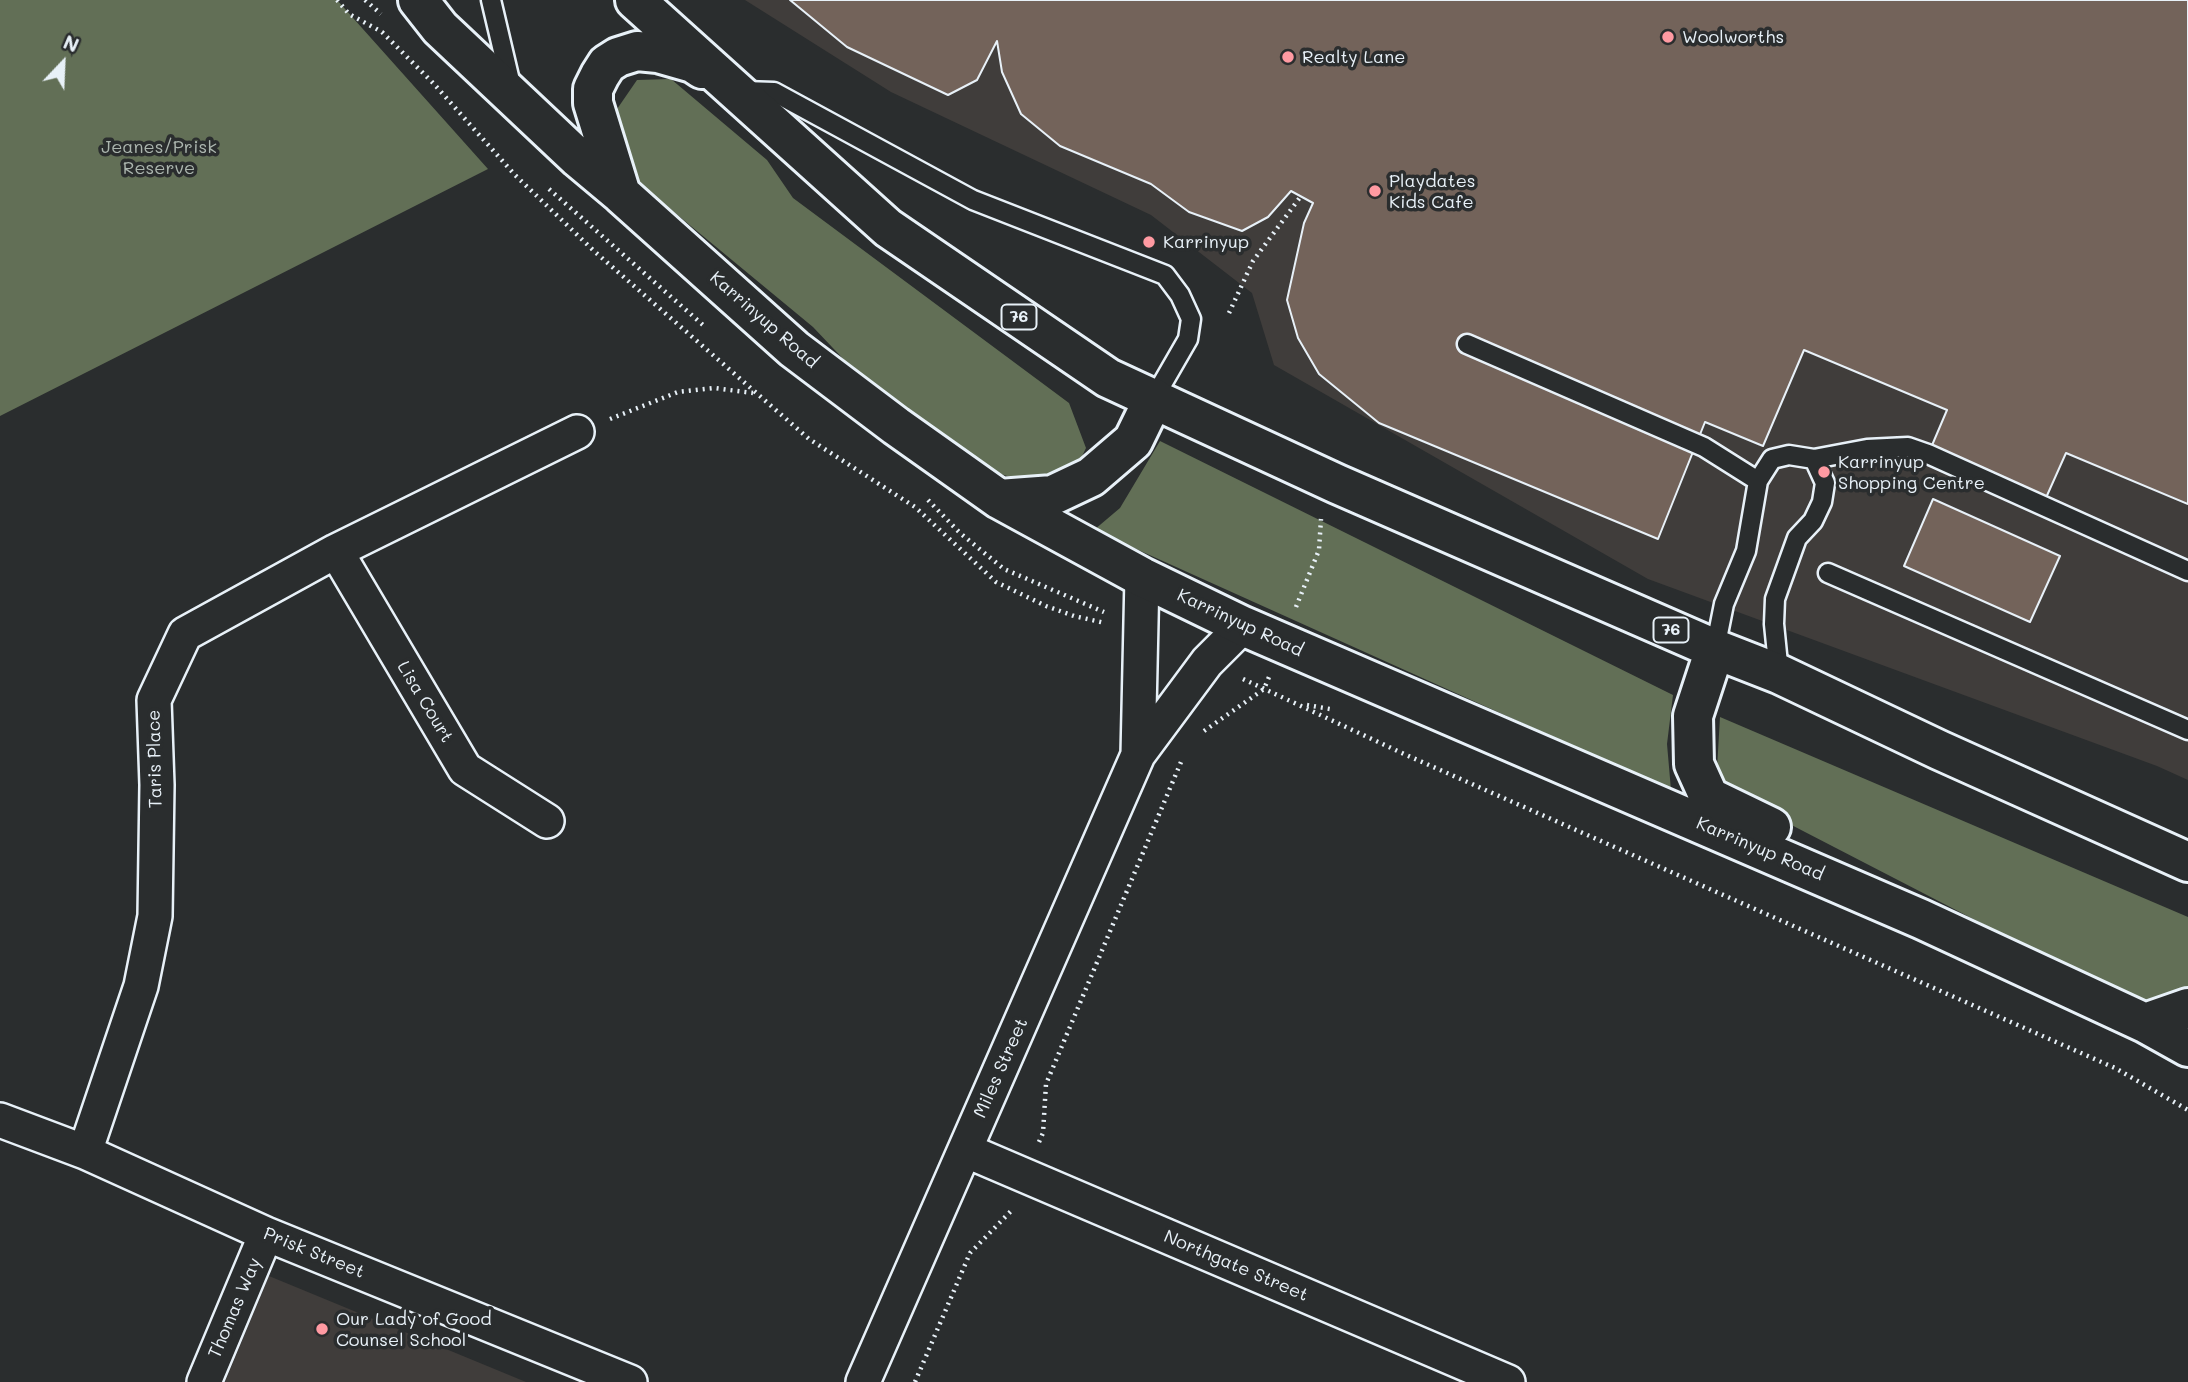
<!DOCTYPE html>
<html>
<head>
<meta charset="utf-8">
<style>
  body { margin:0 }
  #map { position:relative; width:2188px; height:1382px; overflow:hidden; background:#2a2d2e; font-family:Mali,sans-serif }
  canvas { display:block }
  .north { position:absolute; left:28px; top:28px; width:70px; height:70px; -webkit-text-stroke:5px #2a2d2e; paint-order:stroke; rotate:23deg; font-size:19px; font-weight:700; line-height:28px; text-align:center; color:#e8f1f8 }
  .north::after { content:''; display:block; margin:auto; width:24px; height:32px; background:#e8f1f8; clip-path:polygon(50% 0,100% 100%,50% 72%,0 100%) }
</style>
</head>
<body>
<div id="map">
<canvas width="2188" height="1382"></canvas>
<div class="north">N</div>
</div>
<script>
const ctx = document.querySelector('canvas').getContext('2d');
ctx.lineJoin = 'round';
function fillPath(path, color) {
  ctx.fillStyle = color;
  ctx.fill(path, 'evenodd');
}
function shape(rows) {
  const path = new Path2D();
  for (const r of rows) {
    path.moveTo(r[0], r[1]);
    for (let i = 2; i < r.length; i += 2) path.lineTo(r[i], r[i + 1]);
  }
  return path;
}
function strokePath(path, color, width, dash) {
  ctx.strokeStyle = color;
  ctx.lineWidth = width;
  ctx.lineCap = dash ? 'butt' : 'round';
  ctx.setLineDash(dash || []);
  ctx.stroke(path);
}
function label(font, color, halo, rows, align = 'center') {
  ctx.font = font + ' Mali,sans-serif';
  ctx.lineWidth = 7;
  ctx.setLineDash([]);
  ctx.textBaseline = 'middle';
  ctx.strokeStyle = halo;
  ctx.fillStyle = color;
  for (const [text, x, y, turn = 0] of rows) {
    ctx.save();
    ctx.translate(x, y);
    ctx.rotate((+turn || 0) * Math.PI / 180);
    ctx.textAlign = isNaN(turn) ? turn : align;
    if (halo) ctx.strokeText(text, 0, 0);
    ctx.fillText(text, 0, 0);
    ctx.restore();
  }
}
fillPath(shape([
  [745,0,2188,0,2188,780,2157,766,1648,579,1274,365,1252,293,1151,215,891,92],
  [269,1276,526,1382,225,1382]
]), '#403d3b');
fillPath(shape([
  [0,0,337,0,488,169,0,416],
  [671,79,767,160,793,198,1069,403,1086,448,1071,479,1022,481,986,469,868,385,813,327,640,184,620,147,615,112,637,80],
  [1160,441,1673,695,1667,744,1671,790,1094,530,1120,508],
  [1720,717,2188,917,2188,1030,1716,786]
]), '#626f56');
const building = shape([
  [790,0,2188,0,2188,504,2066,453,2045,500,1930,450,1947,410,1804,350,1763,446,1705,422,1658,539,1379,423,1319,374,1298,338,1287,300,1304,223,1313,203,1291,191,1268,217,1242,231,1189,212,1151,184,1060,146,1021,114,1002,72,997,41,977,80,948,95,847,47,790,0],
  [1933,499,2060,556,2030,622,1904,566,1933,499]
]);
fillPath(building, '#73635a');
strokePath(building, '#e8f1f8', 2);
const lane = shape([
  [491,0,511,85],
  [744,91,774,92,973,200,1165,275,1180,295,1191,319,1188,339,1154,398],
  [1467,344,1704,447,1758,481],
  [1814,459,1867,449,1908,447,1928,454,2188,571],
  [1828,573,2188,730],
  [1715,649,1724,604,1746,551,1758,481,1772,459,1789,455,1814,459,1825,483,1822,502,1813,521,1797,538,1775,599,1774,624,1779,674]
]);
const street = shape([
  [336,551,465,769,547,821],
  [1138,755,1142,577],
  [0,1120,85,1152,266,1234,630,1382],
  [965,1150,1508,1382],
  [85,1152,141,986,155,916,157,785,154,700,185,634,336,551,577,432],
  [204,1382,266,1234],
  [863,1382,1138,755,1207,662,1243,626]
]);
const highway = shape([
  [418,0,440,28,578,158,621,194,794,349,896,426,999,499,1142,577,1243,626,1921,919,2145,1023,2188,1047],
  [635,0,888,228,1108,378,1337,484,1715,649,1779,674,1939,750,2188,862],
  [621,194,593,103,593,89,600,75,607,64,618,57,637,51,658,53,693,63,702,69],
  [999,499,1053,495,1091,477,1133,441,1154,398],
  [1715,649,1693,716,1694,764,1709,797,1771,827],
  [2145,1023,2188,1008]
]);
strokePath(lane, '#e8f1f8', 23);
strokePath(street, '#e8f1f8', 38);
strokePath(highway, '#e8f1f8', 44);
strokePath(shape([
  [337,0,349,14,382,32,433,83,515,175,594,251,809,439,915,507,996,582,1046,606,1074,616,1105,623],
  [365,0,381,14],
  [549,189,703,325],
  [1229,313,1253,261,1301,196],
  [610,419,678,392,714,388,753,393],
  [928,500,960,533,1004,569,1104,612],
  [1296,607,1319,550,1321,519],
  [1243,679,1404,754,2115,1068,2188,1110],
  [1307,705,1330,709],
  [1204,731,1264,689,1269,677],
  [1039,1142,1043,1133,1046,1084,1181,762],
  [915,1382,970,1253,1013,1209]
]), '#e8f1f8', 4.5, [2, 5]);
strokePath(lane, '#2a2d2e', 18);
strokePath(street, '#2a2d2e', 33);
strokePath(highway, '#2a2d2e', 38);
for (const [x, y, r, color] of [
  [1668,37,7,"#ff9aa2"],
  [1288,57,7,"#ff9aa2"],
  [1375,191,7,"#ff9aa2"],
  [1149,242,7,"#ff9aa2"],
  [1824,472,7,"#ff9aa2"],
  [322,1329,7,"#ff9aa2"]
]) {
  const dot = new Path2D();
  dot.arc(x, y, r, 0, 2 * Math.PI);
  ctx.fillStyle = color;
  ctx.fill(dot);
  strokePath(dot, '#2a2d2e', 2.5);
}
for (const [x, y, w] of [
  [1019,317,35],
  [1671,630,35]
]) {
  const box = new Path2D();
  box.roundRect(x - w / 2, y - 12.5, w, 25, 5);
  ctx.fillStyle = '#2a2d2e';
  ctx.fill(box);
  strokePath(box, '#e8f1f8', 2);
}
label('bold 16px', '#e8f1f8', null, [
  ["76",1019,317],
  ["76",1671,630]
]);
label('18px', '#e8f1f8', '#2a2d2e', [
  ["Woolworths",1682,37],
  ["Realty Lane",1302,57],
  ["Playdates",1389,181],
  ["Kids Cafe",1389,202],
  ["Karrinyup",1163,242],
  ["Karrinyup",1838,462],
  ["Shopping Centre",1838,483],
  ["Our Lady of Good",336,1319],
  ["Counsel School",336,1340]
], 'left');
label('18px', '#acb6af', '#2a2d2e', [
  ["Jeanes/Prisk",159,147],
  ["Reserve",159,168]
]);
label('18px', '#e8f1f8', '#2a2d2e', [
  ["Karrinyup Road",764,320,41],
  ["Karrinyup Road",1240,623,25],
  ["Lisa Court",425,702,59],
  ["Taris Place",155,759,-91],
  ["Karrinyup Road",1760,849,23],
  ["Miles Street",1001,1068,-66],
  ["Prisk Street",314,1253,22],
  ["Northgate Street",1236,1266,23],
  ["Thomas Way",235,1308,-67]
]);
</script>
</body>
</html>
